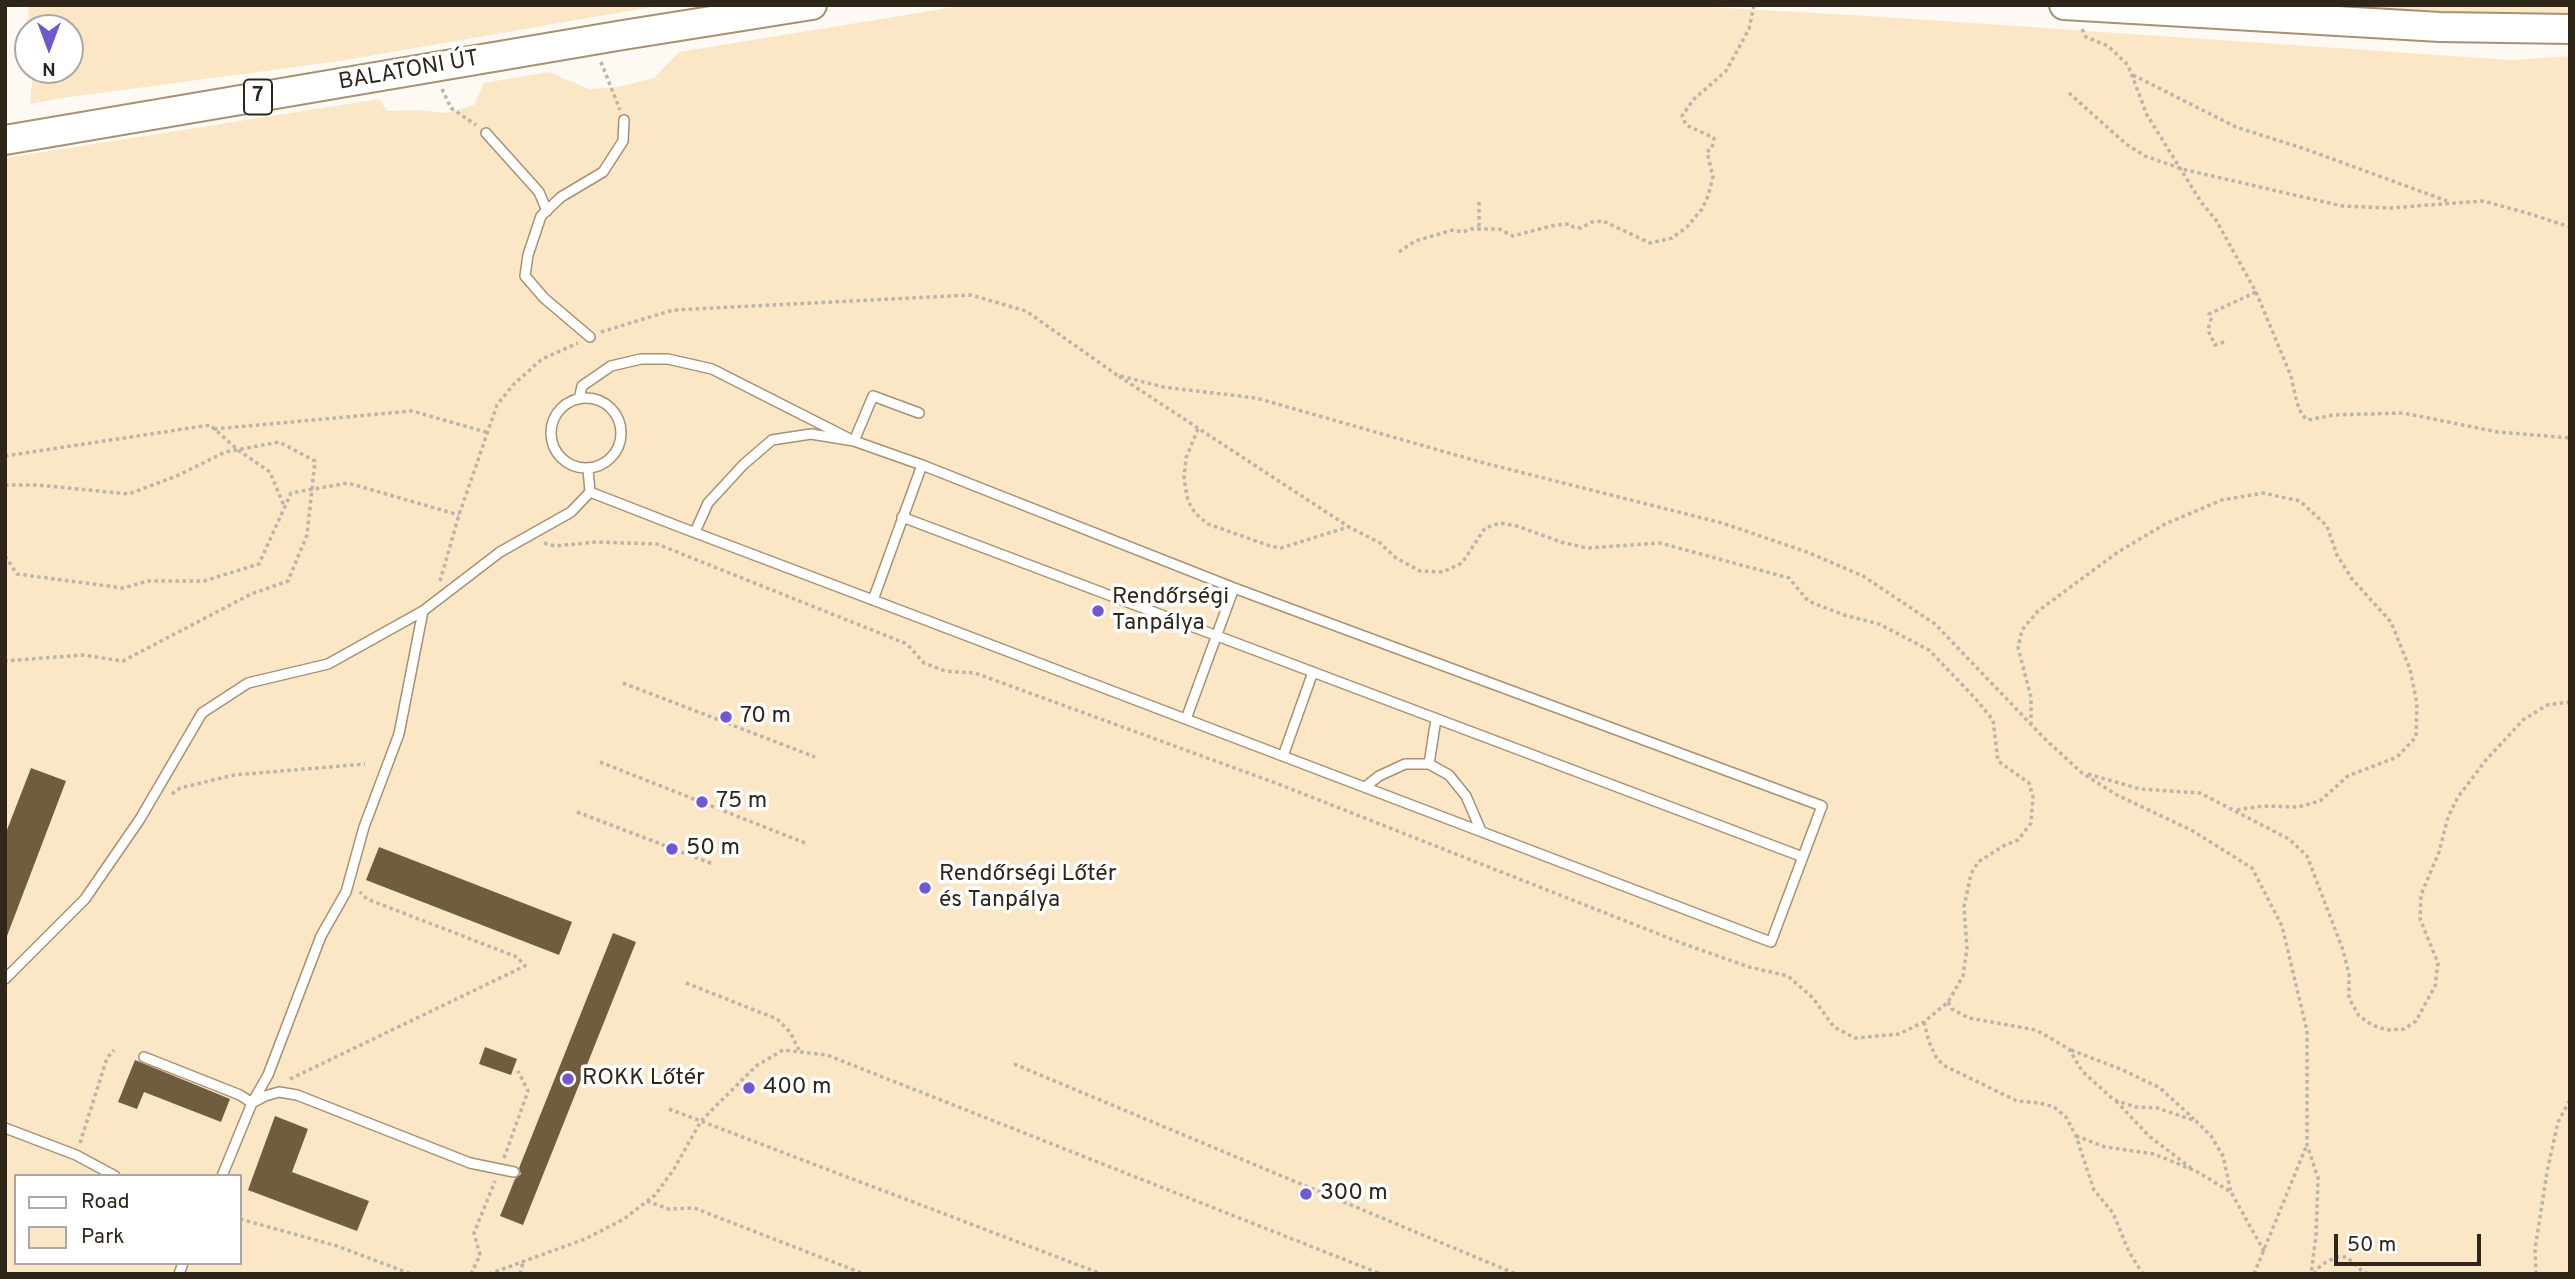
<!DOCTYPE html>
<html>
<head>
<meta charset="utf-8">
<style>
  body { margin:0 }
  #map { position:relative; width:2575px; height:1279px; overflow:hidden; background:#fefaf3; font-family:Overpass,sans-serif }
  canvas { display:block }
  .frame { position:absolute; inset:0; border:7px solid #2e2619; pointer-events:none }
  .legend { position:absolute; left:14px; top:1174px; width:228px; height:91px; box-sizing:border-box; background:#fff; border:2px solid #aba8a3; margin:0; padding:9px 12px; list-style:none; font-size:21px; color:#2e2619 }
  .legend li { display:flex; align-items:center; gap:14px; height:35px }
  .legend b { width:35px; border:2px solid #aba8a3 }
  .north { position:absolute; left:14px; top:14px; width:70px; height:70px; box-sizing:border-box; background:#fff; border:2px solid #aba8a3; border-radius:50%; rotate:180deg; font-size:19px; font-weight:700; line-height:28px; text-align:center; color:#2e2619 }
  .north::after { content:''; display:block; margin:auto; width:24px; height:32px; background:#7157d1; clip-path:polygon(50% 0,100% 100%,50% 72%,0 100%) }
  .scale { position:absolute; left:2334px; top:1234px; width:147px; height:32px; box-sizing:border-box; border:4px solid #2e2619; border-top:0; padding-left:9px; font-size:21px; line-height:24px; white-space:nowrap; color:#2e2619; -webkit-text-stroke:5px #fff; paint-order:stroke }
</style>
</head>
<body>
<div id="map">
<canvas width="2575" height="1279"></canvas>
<div class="frame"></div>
<ul class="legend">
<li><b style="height:9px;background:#fff"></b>Road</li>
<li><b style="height:19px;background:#fbe6c6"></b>Park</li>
</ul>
<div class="north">N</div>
<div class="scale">50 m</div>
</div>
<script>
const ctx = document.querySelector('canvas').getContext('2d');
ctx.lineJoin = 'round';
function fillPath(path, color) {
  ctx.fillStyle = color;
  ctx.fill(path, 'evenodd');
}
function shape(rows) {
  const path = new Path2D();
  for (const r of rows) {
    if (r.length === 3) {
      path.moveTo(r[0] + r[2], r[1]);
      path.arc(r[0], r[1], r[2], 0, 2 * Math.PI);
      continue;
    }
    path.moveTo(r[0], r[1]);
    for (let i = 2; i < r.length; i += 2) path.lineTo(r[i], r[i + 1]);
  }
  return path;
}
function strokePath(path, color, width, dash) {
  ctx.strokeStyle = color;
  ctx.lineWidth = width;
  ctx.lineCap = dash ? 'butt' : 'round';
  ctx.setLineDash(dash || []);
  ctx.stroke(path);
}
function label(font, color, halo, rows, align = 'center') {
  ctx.font = font + ' Overpass,sans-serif';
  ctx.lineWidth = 7;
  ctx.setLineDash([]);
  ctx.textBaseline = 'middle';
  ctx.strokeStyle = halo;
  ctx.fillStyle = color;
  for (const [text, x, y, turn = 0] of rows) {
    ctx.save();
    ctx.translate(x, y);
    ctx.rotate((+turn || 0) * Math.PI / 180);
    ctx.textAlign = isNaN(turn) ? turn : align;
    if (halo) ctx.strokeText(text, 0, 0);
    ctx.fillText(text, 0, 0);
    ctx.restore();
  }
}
fillPath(shape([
  [28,5,663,5,340,61,55,99,30,104,33,70,70,70,70,28,29,28],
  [967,5,1674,5,1869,16,2512,60,2570,56,2570,1274,5,1274,5,158,379,99,387,111,419,110,446,113,474,105,484,83,549,72,589,89,619,87,654,78,679,52],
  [16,1176,240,1176,240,1263,16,1263],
  [2321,5,2570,5,2570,18]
]), '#fbe6c6');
fillPath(shape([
  [31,768,66,781,7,936,5,835],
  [379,847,572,922,559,955,366,880],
  [613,933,636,942,523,1225,500,1216,515,1179,521,1174,519,1168],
  [485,1047,517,1059,511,1075,479,1064],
  [135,1060,230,1099,221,1122,144,1092,137,1109,118,1102],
  [275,1116,308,1129,292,1172,369,1201,357,1231,248,1190]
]), '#705d3f');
const service = shape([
  [486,133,539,192,547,211],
  [590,337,544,298,525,276,528,255,541,216,561,197,603,172,623,141,624,120],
  [586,433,35],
  [579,399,582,386,611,366,641,359,668,359,712,369,854,441,873,396,919,413],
  [588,469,590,492],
  [902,517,1803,857],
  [873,600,922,465],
  [1186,719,1234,588],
  [1283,756,1313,672],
  [1429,764,1436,719],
  [1365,787,1379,776,1405,764,1429,764,1449,775,1466,796,1481,831],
  [5,979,85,899,140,819,202,713,248,683,328,664,423,611,500,552,571,512,590,492,680,527,873,600,1771,942,1822,806,1234,588,922,465,854,441,811,434,772,440,744,464,708,503,695,532],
  [144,1057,240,1095,252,1103,265,1096,279,1092,297,1095,470,1163,514,1172],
  [5,1128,76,1155,115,1176],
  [222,1176,252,1103,268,1075,321,936,346,892,364,827,399,734,423,611],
  [179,1274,183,1263]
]);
const primary = shape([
  [2064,5,2440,27,2570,29],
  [5,140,623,35,812,5]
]);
strokePath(service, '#a69272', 12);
strokePath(primary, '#a69272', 32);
strokePath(shape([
  [2082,29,2086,37,2108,46,2128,65,2147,115,2201,202,2216,220,2256,292,2291,376,2297,403,2302,415,2308,420,2333,415,2403,413,2498,432,2570,438],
  [601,62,620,110],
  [2133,75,2236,127,2308,150,2447,201],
  [442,89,451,108,476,125],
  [2069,93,2126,144,2145,156,2182,169,2342,206,2389,208,2483,201,2527,213,2570,227],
  [1479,202,1479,229],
  [1399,252,1415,241,1453,230,1463,232,1471,229,1499,229,1513,236,1555,225,1570,224,1573,227,1581,228,1592,222,1603,221,1650,243,1672,238,1687,227,1702,209,1708,196,1713,177,1707,152,1712,148,1714,138,1686,125,1682,116,1693,100,1726,71,1749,29,1754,5],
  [601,332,673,310,971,295,1026,311,1117,375,1163,387,1256,398,1484,463,1722,523,1807,552,1863,576,1935,624,2045,739,2082,773,2117,795,2193,831,2252,868,2282,926,2307,1031,2307,1145,2318,1178,2316,1236,2311,1274],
  [2224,342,2215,345,2208,330,2211,319,2209,314,2256,292],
  [214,429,412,411,486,432],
  [1198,429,1186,458,1184,479,1188,501,1195,513,1208,524,1270,546,1281,548,1348,527],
  [5,456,210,425,238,450,270,472,284,506],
  [5,485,38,485,129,494,179,475,225,452,279,442,315,461,307,535,288,581,251,594,123,661,82,655,5,661],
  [544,543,555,546,596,542,657,544,907,644,924,663,945,671,975,673,1281,785,1684,944,1749,967,1788,976,1813,998,1834,1027,1855,1038,1899,1034,1924,1022,1948,1002,1963,976,1967,948,1964,907,1971,874,1978,862,2005,845,2018,840,2031,823,2033,797,2029,783,1998,761,1993,720,1975,698,1929,650,1879,624,1844,615,1808,601,1789,578,1660,543,1587,548,1564,543,1517,526,1500,523,1485,528,1462,563,1443,572,1420,571,1396,558,1380,543,1349,527,1117,375],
  [5,556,17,574,123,588,148,581,204,581,259,564,291,493,348,483,459,515],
  [440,581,459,515,497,405,513,385,542,359,578,343],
  [623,683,815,757],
  [2031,725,2031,697,2018,648,2022,630,2038,611,2118,552,2165,524,2222,500,2263,493,2300,501,2327,526,2337,555,2352,579,2391,622,2410,669,2417,704,2416,737,2397,757,2348,776,2320,801,2298,807,2263,806,2236,810],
  [600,762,805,843],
  [2088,774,2140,789,2200,793,2289,839,2307,856,2343,950,2349,974,2349,998,2359,1016,2372,1025,2387,1030,2404,1029,2416,1021,2435,986,2438,963,2420,919,2421,895,2439,852,2448,817,2458,797,2486,760,2523,720,2547,705,2570,702],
  [172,794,180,788,234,775,365,764],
  [577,812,713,864],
  [686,983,777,1019,790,1032,799,1050],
  [1948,1002,1952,1009,1969,1018,2036,1030,2069,1049,2082,1071,2114,1100,2136,1107,2157,1108,2196,1121,2211,1136,2223,1156,2231,1192],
  [1924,1022,1929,1042,1937,1059,1945,1066,2017,1101,2040,1103,2054,1107,2066,1117,2076,1136,2094,1190,2113,1213,2129,1252,2143,1274],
  [2071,1050,2123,1070,2160,1088,2194,1119],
  [1014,1064,1516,1274],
  [290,1079,525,966,517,957,367,899,360,892],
  [2116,1101,2149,1136,2191,1168],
  [669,1109,1102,1274],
  [2076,1136,2105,1147,2154,1154,2196,1171,2231,1192,2265,1253],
  [80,1143,107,1058,114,1050],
  [504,1158,528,1091,518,1071],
  [647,1201,668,1209,694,1208,864,1274],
  [240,1219,337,1246,411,1274],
  [471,1274,480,1255,474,1233,495,1181],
  [489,1274,585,1239,624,1219,655,1195,674,1169,701,1121,756,1066,783,1050,827,1055,1381,1274],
  [520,1274,523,1262],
  [2254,1274,2306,1147],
  [2314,1274,2321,1265,2336,1257,2347,1257,2363,1272,2369,1274],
  [2536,1274,2535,1249,2547,1172,2558,1122,2570,1100]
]), '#bab4ab', 3.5, [3.5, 3.5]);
strokePath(service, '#fff', 9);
strokePath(primary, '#fff', 28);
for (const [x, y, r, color] of [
  [1098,611,7,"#7157d1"],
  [726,717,7,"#7157d1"],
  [702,802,7,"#7157d1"],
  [672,849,7,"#7157d1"],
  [925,888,7,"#7157d1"],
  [568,1079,7,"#7157d1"],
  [749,1088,7,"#7157d1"],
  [1306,1194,7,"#7157d1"]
]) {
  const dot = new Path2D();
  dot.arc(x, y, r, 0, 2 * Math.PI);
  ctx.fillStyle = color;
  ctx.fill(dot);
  strokePath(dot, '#fff', 2.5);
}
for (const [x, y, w] of [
  [258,97,28]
]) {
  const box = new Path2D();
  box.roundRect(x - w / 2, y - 17.5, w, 35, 5);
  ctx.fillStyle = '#fff';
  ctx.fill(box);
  strokePath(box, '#2e2619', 2);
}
label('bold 21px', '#2e2619', null, [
  ["7",258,97]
]);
label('23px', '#2e2619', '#fff', [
  ["BALATONI ÚT",409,72,-10]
]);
label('23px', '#2e2619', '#fff', [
  ["Rendőrségi",1112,598],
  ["Tanpálya",1112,624],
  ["70 m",740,717],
  ["75 m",716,802],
  ["50 m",686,849],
  ["Rendőrségi Lőtér",939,875],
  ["és Tanpálya",939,901],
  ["ROKK Lőtér",582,1079],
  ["400 m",763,1088],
  ["300 m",1320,1194]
], 'left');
</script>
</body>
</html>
